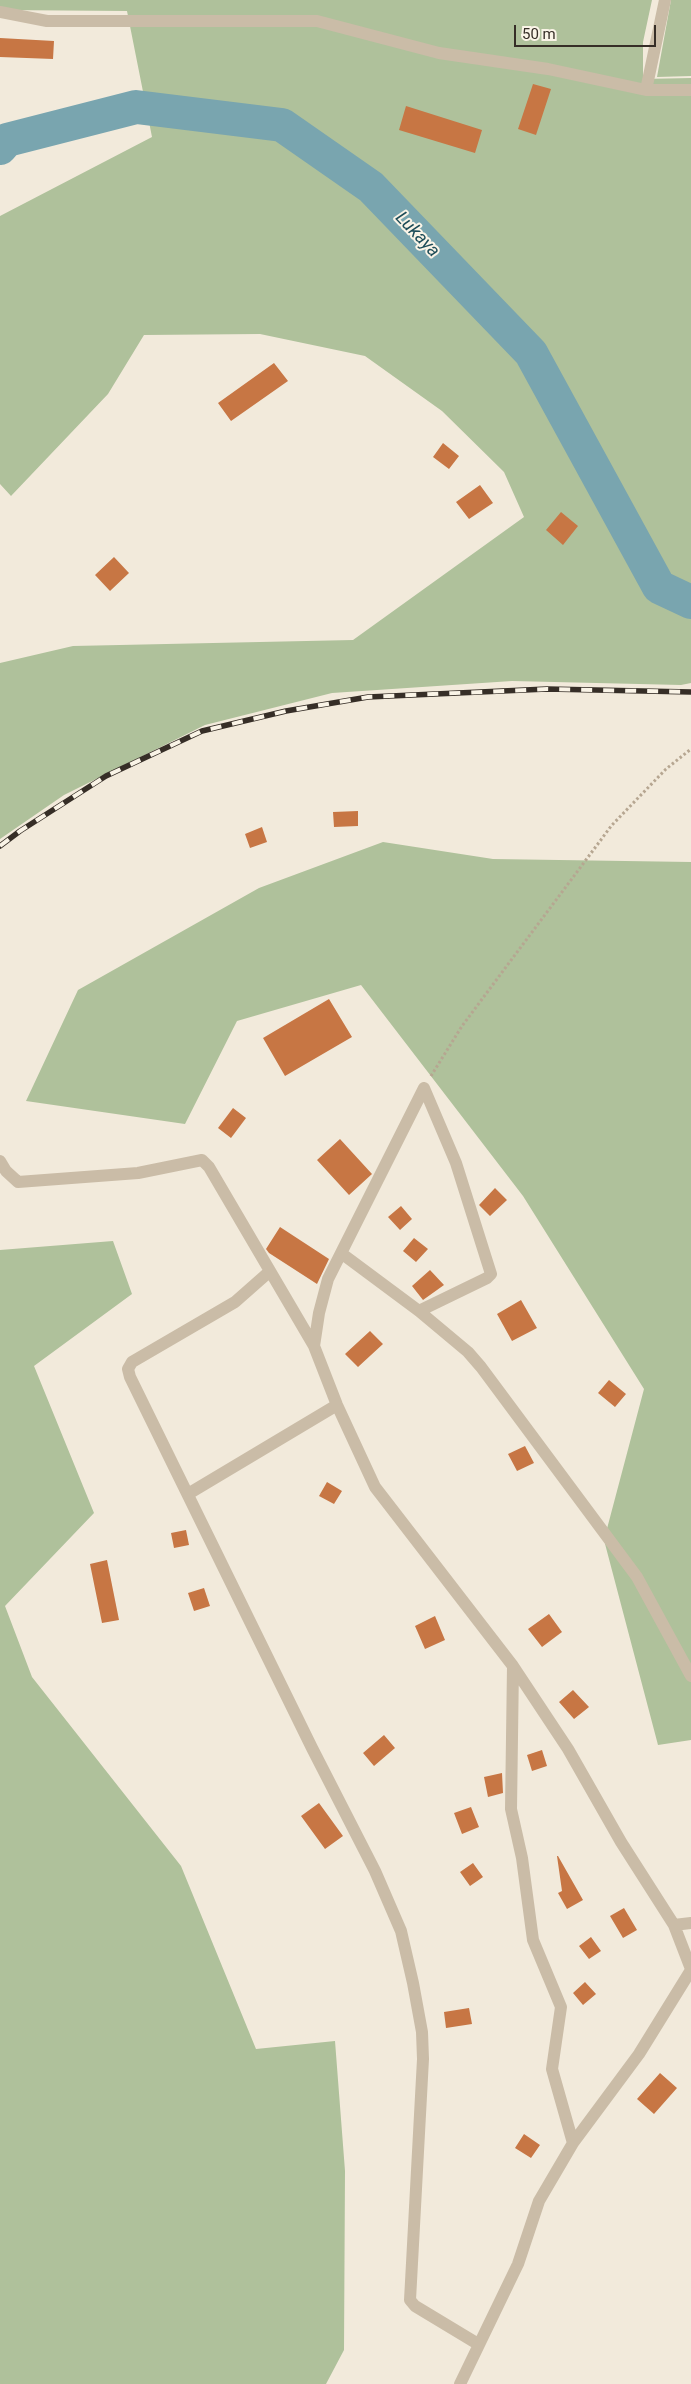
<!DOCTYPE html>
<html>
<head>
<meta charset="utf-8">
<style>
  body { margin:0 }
  #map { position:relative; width:691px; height:2384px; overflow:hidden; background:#f2eadb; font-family:Roboto,sans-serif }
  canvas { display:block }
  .scale { position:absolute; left:514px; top:25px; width:142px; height:22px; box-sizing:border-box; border:2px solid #362e27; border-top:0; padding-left:6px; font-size:15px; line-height:18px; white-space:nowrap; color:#362e27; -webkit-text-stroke:4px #faf4e7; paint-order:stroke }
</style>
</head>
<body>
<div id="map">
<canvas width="691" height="2384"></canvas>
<div class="scale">50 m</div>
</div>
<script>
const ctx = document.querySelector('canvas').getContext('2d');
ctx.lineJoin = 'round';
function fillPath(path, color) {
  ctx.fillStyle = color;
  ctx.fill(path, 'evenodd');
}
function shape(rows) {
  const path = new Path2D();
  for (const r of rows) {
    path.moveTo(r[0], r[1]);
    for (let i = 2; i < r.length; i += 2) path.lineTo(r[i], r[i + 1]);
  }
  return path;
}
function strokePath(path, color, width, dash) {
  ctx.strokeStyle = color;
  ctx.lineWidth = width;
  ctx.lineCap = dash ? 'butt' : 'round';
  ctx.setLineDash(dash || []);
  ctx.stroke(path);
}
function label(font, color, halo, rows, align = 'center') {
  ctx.font = font + ' Roboto,sans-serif';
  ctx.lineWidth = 4;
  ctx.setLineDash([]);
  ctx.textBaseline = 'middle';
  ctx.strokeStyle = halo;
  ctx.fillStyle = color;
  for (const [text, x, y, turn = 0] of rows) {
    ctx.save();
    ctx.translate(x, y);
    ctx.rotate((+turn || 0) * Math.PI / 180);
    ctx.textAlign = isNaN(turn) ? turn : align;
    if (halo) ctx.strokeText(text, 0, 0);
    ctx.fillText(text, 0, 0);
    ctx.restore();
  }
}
fillPath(shape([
  [0,0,652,0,643,42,643,79,691,78,691,683,681,685,512,681,332,693,205,725,64,795,0,839,0,663,73,646,353,640,524,517,504,472,442,411,365,356,260,334,144,335,108,394,11,496,0,484,0,216,152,137,127,11,0,10],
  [671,0,691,0,691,76,657,77],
  [383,842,493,859,691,862,691,1740,658,1745,604,1540,644,1389,523,1196,361,985,237,1021,185,1124,26,1101,78,990,259,888],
  [113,1241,132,1294,34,1366,94,1513,5,1606,32,1677,181,1866,256,2049,335,2041,345,2171,344,2350,326,2384,0,2384,0,1250]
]), '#afc19b');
strokePath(shape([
  [0,148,7,140,136,107,282,125,371,187,531,353,659,587,691,602]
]), '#79a5af', 34);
fillPath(shape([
  [0,38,54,41,53,59,0,57],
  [533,84,551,89,536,135,518,129],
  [406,106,482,130,475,153,399,130],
  [274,363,288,381,231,421,218,403],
  [443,443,459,456,449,469,433,457],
  [480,485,493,503,469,519,456,502],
  [561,512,578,526,563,545,546,530],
  [114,557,129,573,110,591,95,575],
  [358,811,358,826,334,827,333,812],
  [262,827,267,842,250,848,245,834],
  [329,999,352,1037,285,1076,263,1038],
  [233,1108,246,1118,231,1138,218,1128],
  [340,1139,372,1174,349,1195,317,1160],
  [495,1188,507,1200,490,1216,479,1205],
  [401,1206,412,1219,400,1230,388,1217],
  [280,1227,329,1259,317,1284,269,1253,266,1249],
  [414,1238,428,1249,416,1262,403,1251],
  [430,1270,444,1285,423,1300,412,1286],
  [521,1300,537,1328,512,1341,497,1314],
  [370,1331,383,1344,358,1367,345,1354],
  [609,1380,626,1394,615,1407,598,1393],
  [525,1446,534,1463,517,1471,508,1454],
  [327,1482,342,1491,334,1504,319,1496],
  [186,1530,189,1545,174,1548,171,1533],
  [107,1560,119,1620,102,1623,90,1564],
  [204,1588,210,1606,194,1611,188,1593],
  [549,1614,562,1632,542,1647,528,1629],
  [435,1616,445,1640,425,1649,415,1626],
  [573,1690,589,1707,574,1719,559,1702],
  [384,1735,395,1748,374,1766,363,1753],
  [542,1750,547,1766,532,1771,527,1755],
  [502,1773,503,1793,488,1797,484,1777],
  [319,1803,343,1836,325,1849,301,1816],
  [471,1807,479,1827,462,1834,454,1813],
  [557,1856,558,1856,583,1900,567,1909,558,1893,562,1891],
  [473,1863,483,1877,470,1886,460,1872],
  [624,1908,637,1930,623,1938,610,1916],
  [591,1937,601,1951,589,1959,579,1946],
  [585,1982,596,1994,583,2005,573,1993],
  [469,2008,472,2024,446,2028,444,2012],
  [660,2073,677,2088,654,2114,637,2099],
  [524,2134,540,2145,531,2158,515,2148]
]), '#c77644');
strokePath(shape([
  [431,1076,462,1026,612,825,666,769,691,749]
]), '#b6a691', 3, [2.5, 2.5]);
strokePath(shape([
  [0,12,47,21,317,21,439,53,548,69,646,90,691,90],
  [646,90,665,0],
  [424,1088,328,1279,319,1313,314,1346,337,1405,375,1487,513,1666,568,1749,621,1842,674,1925,691,1969],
  [0,1161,6,1171,18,1182,138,1173,202,1160,209,1167,314,1346],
  [341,1253,419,1311,468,1352,481,1367,637,1577,691,1676],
  [269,1272,235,1302,132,1362,128,1369,130,1377,312,1748,375,1871,401,1931,413,1983,422,2032,423,2059,410,2300,415,2306,478,2344],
  [419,1311,487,1278,491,1274,456,1163,424,1088],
  [188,1494,337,1405],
  [513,1666,511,1809,522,1858,533,1940,561,2007,552,2069,573,2143],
  [674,1925,691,1923],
  [460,2384,518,2264,539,2201,573,2143,639,2054,691,1970]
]), '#cabca7', 12);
const rail = shape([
  [0,846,20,831,106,776,202,731,286,711,368,697,547,689,691,692]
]);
strokePath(rail, '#362e27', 5.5);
strokePath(rail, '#faf4e7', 4, [11]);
label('italic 18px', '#1d4c58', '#faf4e7', [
  ["Lukaya",417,235,46]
]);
</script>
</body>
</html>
